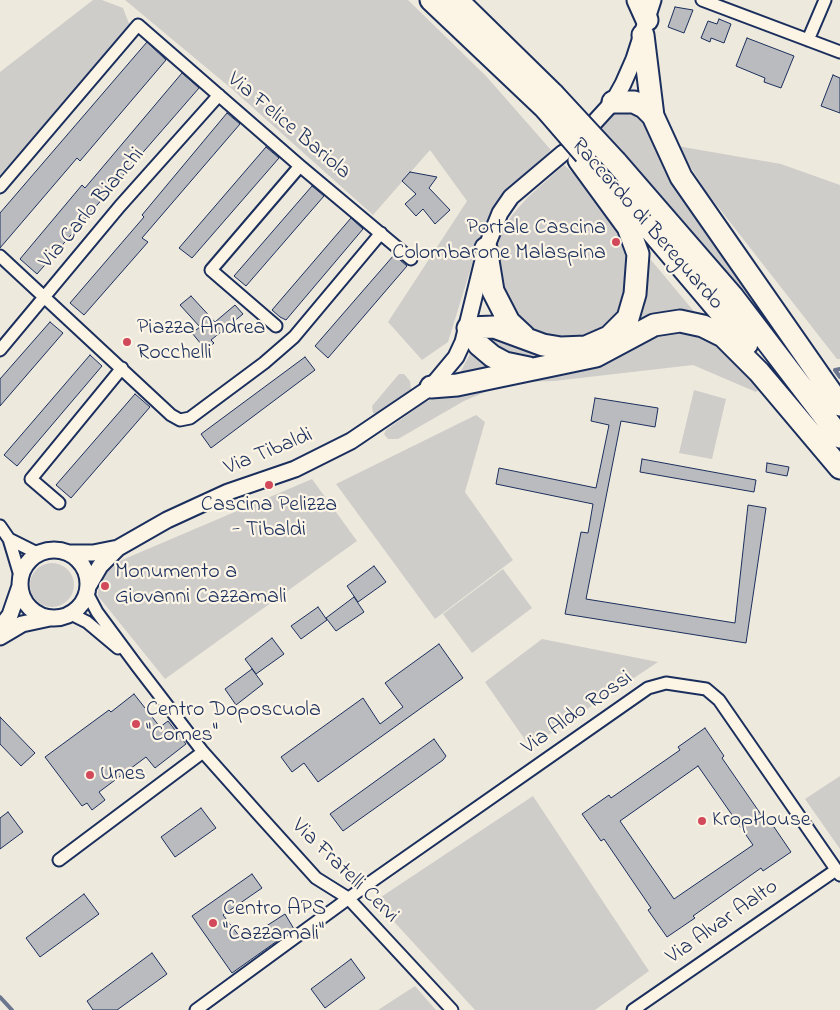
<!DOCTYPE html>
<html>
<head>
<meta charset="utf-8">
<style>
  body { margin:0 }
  canvas { display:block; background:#eee9dd }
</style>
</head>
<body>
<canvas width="840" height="1010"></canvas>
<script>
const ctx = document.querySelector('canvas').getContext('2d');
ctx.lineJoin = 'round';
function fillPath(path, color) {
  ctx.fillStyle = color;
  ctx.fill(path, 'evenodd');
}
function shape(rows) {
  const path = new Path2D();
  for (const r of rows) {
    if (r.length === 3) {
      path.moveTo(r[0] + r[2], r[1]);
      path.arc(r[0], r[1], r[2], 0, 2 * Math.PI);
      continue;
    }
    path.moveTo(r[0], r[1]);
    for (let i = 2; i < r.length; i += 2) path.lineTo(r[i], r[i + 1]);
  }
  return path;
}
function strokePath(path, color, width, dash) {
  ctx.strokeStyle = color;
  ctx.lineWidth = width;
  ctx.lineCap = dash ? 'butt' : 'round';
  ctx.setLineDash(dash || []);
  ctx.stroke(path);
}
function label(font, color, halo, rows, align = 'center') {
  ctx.font = font + ' "Indie Flower",sans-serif';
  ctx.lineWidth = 4.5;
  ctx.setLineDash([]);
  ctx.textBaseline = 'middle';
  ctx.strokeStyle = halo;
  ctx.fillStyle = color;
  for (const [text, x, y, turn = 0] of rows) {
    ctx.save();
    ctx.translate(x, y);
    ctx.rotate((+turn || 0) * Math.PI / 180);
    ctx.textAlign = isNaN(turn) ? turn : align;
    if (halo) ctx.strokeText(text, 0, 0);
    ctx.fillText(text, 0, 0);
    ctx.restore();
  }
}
fillPath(shape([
  [93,0,102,0,123,8,130,26,0,175,0,72],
  [125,0,408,0,486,76,551,150,495,205,478,245,448,342,422,360,388,322,467,201,430,150,373,215,232,89],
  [617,108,641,115,799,360,795,363,596,132],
  [677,146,781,164,840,185,840,359,837,359,708,194],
  [564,165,581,180,621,225,631,254,621,314,599,336,544,342,508,314,495,251,501,233,512,215,528,197],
  [645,259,651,260,697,315,635,327],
  [680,330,697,334,725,346,760,389,756,392,693,365,554,381,521,382,490,390,464,401,398,439,388,439,384,434,386,430,424,403,438,396,597,364,615,358,645,338],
  [482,333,527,352,557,358,510,359],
  [472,350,497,368,455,379,461,371],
  [399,374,404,374,410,381,411,390,377,413,373,413,372,406],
  [694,390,726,399,712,459,679,453],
  [476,415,485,422,465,492,513,560,435,619,336,484],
  [312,479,357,541,165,679,98,596,99,578,122,560],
  [52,585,22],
  [503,569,532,608,472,653,443,614],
  [542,639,658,662,530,747,485,682],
  [840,776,840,849,805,799],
  [533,796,649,971,595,1010,475,1010,375,901],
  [415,986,436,1010,378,1010]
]), '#cfcdca');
strokePath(shape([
  [840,369,835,370,840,377],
  [0,997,12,1010]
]), '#6c778f', 4);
const building = shape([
  [675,7,693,10,684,33,668,27,675,7],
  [719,19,731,24,724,43,711,38,710,42,701,38,708,21,717,24,719,19],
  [747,38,794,56,781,88,764,82,765,78,736,66,747,38],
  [147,42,166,60,80,161,77,158,0,248,0,213,147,42],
  [182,73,199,88,37,274,20,259,82,185,85,188,182,73],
  [833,75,840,78,840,113,821,106,833,75],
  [227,113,240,124,142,238,148,242,84,315,70,303,144,217,142,215,227,113],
  [266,147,279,158,192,258,179,248,266,147],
  [410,172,437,177,429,188,450,210,435,224,423,209,416,216,405,204,416,194,402,181,410,172],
  [312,186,324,196,246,286,234,276,312,186],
  [351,218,363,229,286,320,280,317,272,310,351,218],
  [394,255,407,266,328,358,315,346,394,255],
  [191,296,215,322,235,305,243,314,211,340,214,343,206,350,192,333,200,327,180,305,191,296],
  [50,322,63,333,0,406,0,379,50,322],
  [90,355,102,366,17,466,4,455,90,355],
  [305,357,315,370,211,448,201,434,305,357],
  [135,394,150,407,71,498,56,485,135,394],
  [595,398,658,408,655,427,621,421,586,599,735,623,748,505,766,508,746,643,565,614,581,532,588,533,593,504,496,484,499,468,596,488,609,425,591,421,595,398],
  [642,459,756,480,754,492,640,472,642,459],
  [767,463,789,467,787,476,766,472,767,463],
  [374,566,386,582,358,602,347,586,374,566],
  [354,597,364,612,336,631,326,618,354,597],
  [318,607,327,620,301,639,291,626,318,607],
  [272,638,284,654,256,674,245,659,272,638],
  [439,644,463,678,318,782,304,763,292,772,281,757,363,698,380,724,403,707,385,683,439,644],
  [252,669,263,684,236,705,225,689,252,669],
  [134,694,160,727,168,721,186,744,155,768,146,757,99,792,105,800,92,810,87,803,82,806,45,757,109,710,111,712,134,694],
  [0,717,35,753,21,766,0,744,0,717],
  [705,728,724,756,722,758,769,826,772,824,791,852,763,871,761,868,693,916,695,918,667,937,648,910,651,908,604,839,601,841,582,814,609,795,611,798,680,750,678,747,705,728],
  [698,766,753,845,674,899,620,821,698,766],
  [434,739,446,756,443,760,343,831,330,814,434,739],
  [201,808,216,828,175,857,161,837,201,808],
  [8,812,23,832,0,849,0,818,8,812],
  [252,874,262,888,223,915,243,941,285,914,294,929,232,973,192,916,252,874],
  [84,894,99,914,40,957,26,938,84,894],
  [152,953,167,974,117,1010,93,1010,87,1001,152,953],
  [351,959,365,978,325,1008,311,989,351,959]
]);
fillPath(building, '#babbbe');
strokePath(building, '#1b2f5e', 1);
const minor = shape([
  [702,0,840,52],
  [808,40,825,0],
  [0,187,138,25,300,166,411,259],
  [0,256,171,415,180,420,190,418,264,363,294,337,381,233],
  [276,326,211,270,300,166],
  [0,350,120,206,219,95],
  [59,503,31,479,122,368],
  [0,526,9,539,39,554],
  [9,539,21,579],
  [87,593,97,612,137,666,203,752,260,816,316,878,348,898,452,1010],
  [71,614,87,622,118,648],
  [59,860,203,752],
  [196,1010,375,879,648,688,666,683,706,689,719,700,840,875],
  [633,1010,836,870]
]);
const tertiary = shape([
  [592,125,613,102,623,84,634,59,653,0],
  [54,584,34],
  [68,553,93,553,118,548],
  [89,585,100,566,118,548,167,520,228,492,295,469,351,441,431,387,456,357,463,342,486,248,500,213,511,197,563,153],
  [0,628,10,615,20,586],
  [0,637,22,624,50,618]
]);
const motorway = shape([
  [431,0,546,109],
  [457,0,553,94],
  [638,0,647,20],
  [643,35,653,116,681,177,840,405],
  [613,102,634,102,644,107,653,116],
  [616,162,733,297,840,437],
  [620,194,747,344],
  [486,248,493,291,509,322,524,336],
  [529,368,505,363,492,356,479,345,468,328,494,327,543,345,561,348,586,347,609,337,628,318,635,294,638,254,628,227,579,160],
  [431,387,457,385,596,356,654,325,680,321,703,326,723,336,759,372,840,468]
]);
strokePath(minor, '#1b2f5e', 15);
strokePath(tertiary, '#1b2f5e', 19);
strokePath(motorway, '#1b2f5e', 25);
strokePath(minor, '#fcf5e5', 11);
strokePath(tertiary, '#fcf5e5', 15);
strokePath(motorway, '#fcf5e5', 21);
const motorwayBridge = shape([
  [553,94,616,162],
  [546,109,585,154]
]);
strokePath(motorwayBridge, '#1b2f5e', 25, []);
strokePath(motorwayBridge, '#fcf5e5', 21);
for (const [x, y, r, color] of [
  [616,242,5,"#d1495b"],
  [127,342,5,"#d1495b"],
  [269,485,5,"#d1495b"],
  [105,586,5,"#d1495b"],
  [136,724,5,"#d1495b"],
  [90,775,5,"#d1495b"],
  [702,821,5,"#d1495b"],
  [213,923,5,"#d1495b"]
]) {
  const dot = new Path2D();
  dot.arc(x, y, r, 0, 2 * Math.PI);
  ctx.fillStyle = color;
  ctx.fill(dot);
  strokePath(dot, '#fcf5e5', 2);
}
label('22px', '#1b2f5e', '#fcf5e5', [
  ["Via Felice Bariola",288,127,40],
  ["Via Carlo Bianchi",93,209,-50],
  ["Raccordo di Bereguardo",646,225,49],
  ["Via Tibaldi",269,453,-22],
  ["Via Aldo Rossi",578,714,-35],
  ["Via Fratelli Cervi",344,872,44],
  ["Via Alvar Aalto",723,923,-35]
]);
label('22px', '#1b2f5e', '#fcf5e5', [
  ["Portale Cascina",606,229,"right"],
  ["Colombarone Malaspina",606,254,"right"],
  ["Piazza Andrea",137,329],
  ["Rocchelli",137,354],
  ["Cascina Pelizza",269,506,"center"],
  ["- Tibaldi",269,531,"center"],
  ["Monumento a",115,573],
  ["Giovanni Cazzamali",115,598],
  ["Centro Doposcuola",146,711],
  ["\"Comes\"",146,736],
  ["Unes",100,775],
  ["KropHouse",712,821],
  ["Centro APS",223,910],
  ["\"Cazzamali\"",223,935]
], 'left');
</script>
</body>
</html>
